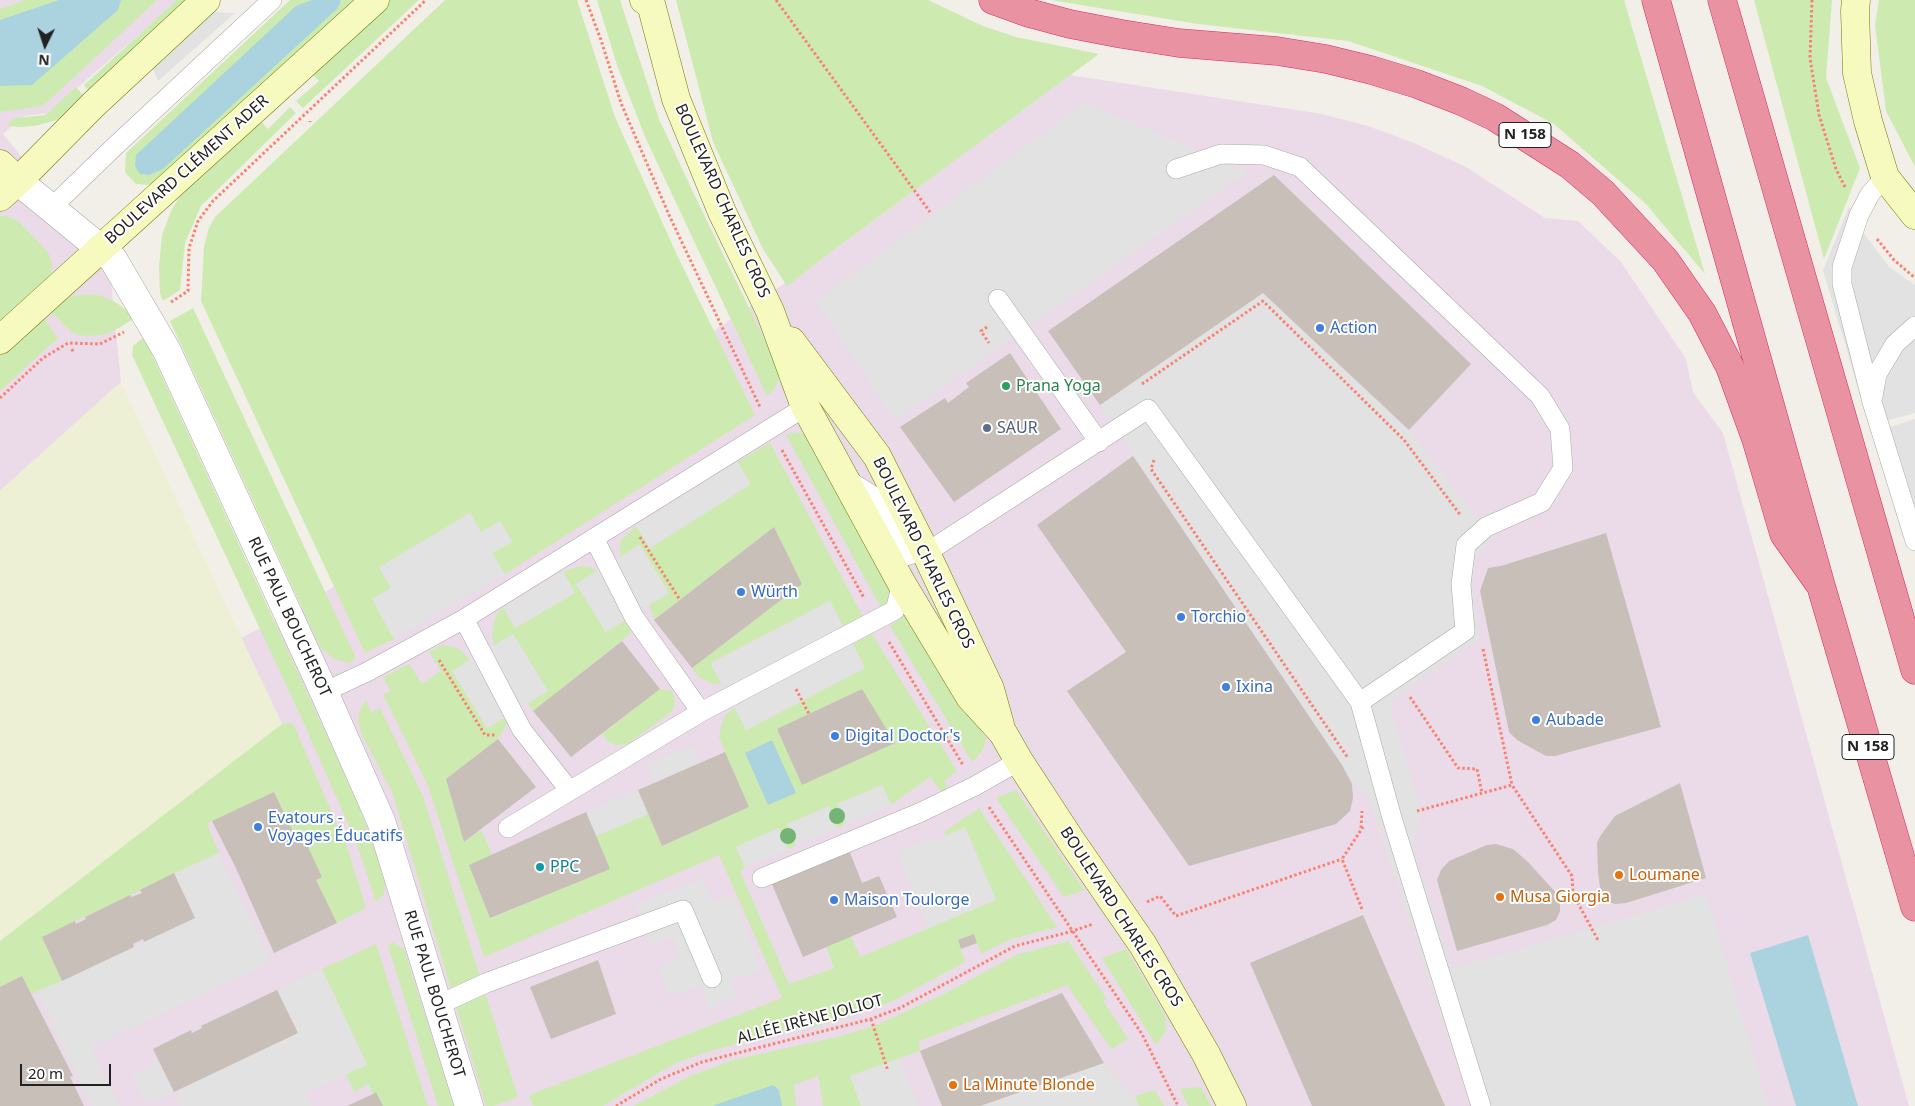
<!DOCTYPE html>
<html>
<head>
<meta charset="utf-8">
<style>
  body { margin:0 }
  #map { position:relative; width:1915px; height:1106px; overflow:hidden; background:#f2efe9; font-family:"Noto Sans",sans-serif }
  canvas { display:block }
  .north { position:absolute; left:20px; top:20px; width:50px; height:50px; -webkit-text-stroke:4px #fff; paint-order:stroke; rotate:184deg; font-size:14px; font-weight:700; line-height:20px; text-align:center; color:#222 }
  .north::after { content:''; display:block; margin:auto; width:18px; height:22px; background:#222; clip-path:polygon(50% 0,100% 100%,50% 72%,0 100%) }
  .scale { position:absolute; left:20px; top:1064px; width:91px; height:22px; box-sizing:border-box; border:2px solid #222; border-top:0; padding-left:6px; font-size:15px; line-height:18px; white-space:nowrap; color:#222; -webkit-text-stroke:4px #fff; paint-order:stroke }
</style>
</head>
<body>
<div id="map">
<canvas width="1915" height="1106"></canvas>
<div class="north">N</div>
<div class="scale">20 m</div>
</div>
<script>
const ctx = document.querySelector('canvas').getContext('2d');
ctx.lineJoin = 'round';
function fillPath(path, color) {
  ctx.fillStyle = color;
  ctx.fill(path, 'evenodd');
}
function shape(rows) {
  const path = new Path2D();
  for (const r of rows) {
    path.moveTo(r[0], r[1]);
    for (let i = 2; i < r.length; i += 2) path.lineTo(r[i], r[i + 1]);
  }
  return path;
}
function strokePath(path, color, width, dash) {
  ctx.strokeStyle = color;
  ctx.lineWidth = width;
  ctx.lineCap = dash ? 'butt' : 'round';
  ctx.setLineDash(dash || []);
  ctx.stroke(path);
}
function label(font, color, halo, rows, align = 'center') {
  ctx.font = font + ' "Noto Sans",sans-serif';
  ctx.lineWidth = 4;
  ctx.setLineDash([]);
  ctx.textBaseline = 'middle';
  ctx.strokeStyle = halo;
  ctx.fillStyle = color;
  for (const [text, x, y, turn = 0] of rows) {
    ctx.save();
    ctx.translate(x, y);
    ctx.rotate((+turn || 0) * Math.PI / 180);
    ctx.textAlign = isNaN(turn) ? turn : align;
    if (halo) ctx.strokeText(text, 0, 0);
    ctx.fillText(text, 0, 0);
    ctx.restore();
  }
}
fillPath(shape([
  [0,0,179,0,48,113,24,116,3,134,109,262,121,382,0,491],
  [1070,75,1322,114,1368,126,1414,143,1466,167,1545,218,1578,221,1621,262,1686,359,1693,392,1723,433,1909,1106,0,1106,0,941,282,725,241,638,306,605,831,252]
]), '#ebdbe8');
fillPath(shape([
  [121,382,282,724,0,941,0,491]
]), '#eef0d5');
fillPath(shape([
  [26,0,157,0,43,106,0,112,0,9],
  [177,0,193,0,91,94,84,85],
  [290,0,360,0,151,185,136,184,125,172,126,153],
  [390,0,419,0,303,108,296,101,319,81,310,72],
  [445,0,577,0,615,117,677,255,755,415,505,574,492,553,512,541,500,521,481,532,379,567,391,588,372,599,394,639,365,653,201,301,204,246,209,228,215,217],
  [597,0,620,0,659,119,694,194,781,374,776,386,767,396,646,139,617,65],
  [676,0,928,0,983,26,1016,37,1099,54,831,252,787,286,763,249,713,142],
  [1050,0,1624,0,1705,274,1645,203,1554,124,1482,86,1348,41,1198,24],
  [1754,0,1832,0,1826,78,1860,168,1824,259],
  [1879,0,1915,0,1915,167,1886,111,1875,25],
  [76,87,86,99,57,120,35,126,17,127,6,125,15,118,45,115],
  [290,107,296,113,201,206,185,243,180,290,163,301,160,293,159,266,162,235,171,211,183,191,259,119,268,129],
  [0,216,7,216,18,221,48,252,52,263,51,277,0,328],
  [88,294,103,296,117,303,129,312,133,319,119,328,103,335,85,336,72,333,48,309,60,301,73,296],
  [193,308,356,658,349,663,334,659,320,647,170,321],
  [42,315,58,339,43,351,0,391,0,354],
  [144,337,359,806,386,880,384,894,376,902,357,844,301,717,132,355,133,346],
  [795,432,812,436,893,584,891,599,881,608,786,435],
  [770,443,863,617,844,628,830,601,711,663,721,684,712,684,699,677,692,668,802,584,774,527,654,620,649,605,669,593,640,545,620,557,620,541,636,526,650,548,751,484,737,462],
  [580,566,590,567,597,571,576,584,606,632,626,620,631,633,533,711,528,703,548,691,513,634,494,646,492,633,495,617,503,607,515,628,575,593,563,572],
  [907,609,986,739,983,750,972,762,890,626,901,618],
  [872,634,957,771,944,781,947,786,943,794,930,777,891,805,882,785,837,804,846,824,837,828,828,807,787,824,796,845,788,849,779,828,736,847,745,867,740,871,789,984,834,968,826,947,851,936,860,957,996,900,965,827,946,836,944,832,979,808,1057,927,1011,939,981,954,974,934,958,940,965,962,895,1000,858,1014,817,1026,774,1034,703,1053,672,1065,603,1106,533,1106,529,1095,782,998,719,855,484,957,428,786,383,694,391,691,383,677,409,664,422,684,441,671,429,652,442,645,455,647,463,652,470,660,452,671,487,728,506,717,508,722,498,739,446,779,464,842,481,830,492,854,470,865,491,918,609,869,596,836,648,814,662,846,749,807,719,738,721,726,725,715,735,708,746,730,865,668,853,644],
  [862,689,894,743,802,785,777,729],
  [660,689,672,691,675,701,673,711,628,744,617,745,609,742,602,734],
  [366,700,371,712,380,708,423,796,518,1097,494,1106,486,1106,392,792,362,735,358,722,360,710],
  [293,723,348,850,366,908,337,923,316,880,322,876,302,835,296,838,274,792,207,824,219,853,42,937,62,981,31,994,22,976,0,987,0,941,282,724],
  [1016,790,1084,890,1064,897,996,798],
  [1068,941,1106,998,1103,1001,1128,1039,1111,1049,1067,985,919,1041,920,1051,850,1076,861,1106,823,1106,818,1076,794,1085,796,1106,634,1106,690,1076,733,1060,837,1037,877,1025,944,994,1016,955],
  [392,942,404,949,454,1106,438,1106,388,946],
  [376,944,428,1106,383,1106,376,1093,373,1094,368,1084,354,1092,346,1074,367,1064,322,969],
  [1126,949,1165,1015,1166,1031,1156,1045,1102,958],
  [1201,1087,1211,1106,1188,1106,1180,1089],
  [1155,1090,1164,1106,1139,1106,1135,1096]
]), '#cdebb0');
fillPath(shape([
  [214,12,235,13,158,81,153,69],
  [1084,103,1249,171,895,421,816,301],
  [1849,207,1863,232,1889,267,1915,285,1915,413,1886,421,1863,405,1823,270],
  [1263,293,1411,433,1493,538,1479,554,1474,568,1473,592,1481,638,1389,702,1421,814,1412,846,1452,969,1706,894,1768,1106,1471,1106,1369,799,1352,784,1342,765,1100,405],
  [1915,419,1915,510,1887,428],
  [737,462,751,484,650,548,636,526],
  [470,513,481,532,500,521,512,542,492,553,505,574,394,639,372,599,391,588,379,567],
  [640,545,669,593,606,632,576,584],
  [563,572,575,593,515,628,503,607],
  [830,601,865,668,746,730,711,663],
  [513,634,548,691,487,728,452,671],
  [693,746,700,763,654,782,647,764],
  [882,785,891,805,846,824,837,804],
  [638,790,648,814,596,836,586,812],
  [829,806,837,828,796,845,787,824],
  [965,827,996,900,928,928,897,852,917,844,946,836],
  [779,828,788,849,745,867,736,847],
  [219,853,271,962,91,1047,119,1106,92,1106,37,992,195,918,174,873],
  [702,879,711,902,733,895,761,970,730,981,737,998,708,1009,700,985,669,996,658,966,680,958,673,937,651,945,636,904],
  [322,969,367,1065,306,1093,312,1106,180,1106,174,1092,147,1105,132,1074,159,1061,174,1092,297,1033,277,990],
  [900,1058,918,1106,861,1106,850,1076],
  [1104,1063,1135,1096,1139,1106,980,1106]
]), '#e2e2e2');
fillPath(shape([
  [59,0,121,0,118,10,32,85,0,86,0,20],
  [312,0,339,0,341,1,338,8,163,169,149,175,140,174,135,166,136,155,296,6],
  [772,740,796,793,768,805,745,753],
  [1808,935,1858,1106,1796,1106,1750,953],
  [773,1085,779,1090,782,1106,712,1106]
]), '#aad3df');
fillPath(shape([
  [1274,175,1471,364,1409,430,1263,293,1100,405,1048,331],
  [1010,353,1061,429,954,502,900,427,945,398,948,403,969,387,966,383],
  [1133,456,1342,765,1352,784,1353,798,1350,811,1336,824,1189,866,1067,691,1126,652,1037,525],
  [774,527,802,584,692,668,654,620],
  [1606,533,1661,727,1555,756,1546,756,1517,740,1509,732,1480,591,1488,568,1501,566],
  [622,641,660,689,571,757,533,711],
  [862,689,895,743,802,785,777,729],
  [498,739,536,787,464,842,446,779],
  [725,752,749,807,662,846,638,790],
  [1680,783,1706,878,1626,903,1615,904,1608,902,1601,895,1598,872,1597,842,1601,835,1615,816],
  [274,792,296,838,302,834,322,877,316,880,337,923,274,953,235,866,212,821],
  [586,812,610,869,490,918,469,865],
  [1496,844,1513,849,1528,862,1556,893,1560,901,1560,911,1556,920,1547,925,1457,951,1437,880,1441,870,1449,861,1487,845],
  [849,850,862,883,879,876,897,917,803,957,771,882],
  [174,873,195,918,144,942,143,939,133,944,134,947,62,981,42,937,75,921,76,924,86,919,85,917,130,895,132,897,142,893,140,890],
  [1363,915,1445,1106,1312,1106,1250,963],
  [974,934,977,943,961,949,958,940],
  [598,960,616,1014,551,1039,530,987],
  [22,976,73,1076,70,1077,84,1106,0,1106,0,987],
  [277,990,298,1033,174,1092,153,1049,191,1030,192,1033,202,1028,201,1026],
  [1062,993,1104,1063,980,1106,942,1106,920,1051],
  [376,1092,383,1106,347,1106,373,1094]
]), '#c7bfb8');
const lane = shape([
  [1176,169,1221,154,1264,155,1300,167,1540,396,1560,429,1563,468,1542,502,1486,527,1466,545,1461,584,1465,631,1360,702],
  [1885,177,1870,194,1859,215,1842,267,1842,284,1872,402,1915,541],
  [51,208,113,148,272,0],
  [998,299,1099,442],
  [1873,396,1877,374,1895,344,1915,326],
  [848,480,872,495,906,556,935,547,1148,409,1360,702,1392,818,1481,1106],
  [594,538,634,617,701,712,895,610,902,584],
  [464,619,522,730,570,791],
  [324,692,367,672,464,619,797,412,804,404],
  [508,828,701,712],
  [762,878,919,813,975,786,1019,761],
  [438,1005,486,983,683,910,712,978]
]);
const street = shape([
  [18,181,113,259,167,351,324,692,381,821,469,1106]
]);
const secondary = shape([
  [644,0,651,4,676,99,722,212,770,311,804,404,902,584,970,697,1003,733,1019,761,1070,839,1143,945,1206,1054,1232,1106],
  [1856,0,1855,11,1857,73,1868,121,1885,177,1915,215],
  [0,164,18,181],
  [0,197,18,181,94,104,206,0],
  [0,340,375,0],
  [791,341,877,456,925,551,990,689,1000,725]
]);
const highway = shape([
  [993,0,1029,13,1070,24,1122,34,1179,43,1277,51,1326,59,1371,70,1417,84,1461,101,1495,117,1570,165,1603,193,1665,260,1702,313,1730,367,1756,439,1784,534,1821,586],
  [1656,0,1821,586,1915,907],
  [1722,0,1915,670]
]);
strokePath(lane, '#a9a9a9', 20);
strokePath(street, '#a9a9a9', 29);
strokePath(secondary, '#707d05', 29);
strokePath(highway, '#dc2a67', 29);
strokePath(shape([
  [586,0,601,40,621,103,669,215,760,407],
  [776,0,930,212],
  [1812,0,1810,58,1819,115,1836,169,1845,187],
  [310,121,310,122],
  [1877,239,1894,260,1915,278],
  [171,302,188,291,189,248,198,221,213,201,426,0],
  [987,327,981,331,989,343],
  [72,349,73,352],
  [1142,384,1263,301,1404,440,1461,516],
  [0,398,43,358,68,343,100,344,124,332],
  [782,450,864,598],
  [1154,460,1151,469,1348,758],
  [640,537,680,600],
  [889,642,963,765],
  [1483,649,1512,785],
  [439,660,485,735,496,735],
  [796,689,809,714],
  [1410,697,1458,768,1477,769,1482,793],
  [989,807,1142,1034,1178,1106],
  [1417,811,1512,785,1572,876,1573,894,1599,942],
  [1361,828,1362,811],
  [1147,902,1160,896,1176,916,1342,859],
  [1362,909,1342,859,1363,827],
  [871,1019,888,1071],
  [616,1106,661,1079,702,1062,871,1019,900,1008,1015,946,1073,931,1093,924]
]), '#fa8072', 3, [2.5, 2.5]);
strokePath(lane, '#fff', 19);
strokePath(street, '#fff', 28);
strokePath(secondary, '#f7fabf', 28);
strokePath(highway, '#e892a2', 28);
ctx.fillStyle = '#74b475';
for (const [x, y] of [
  [837,816],
  [788,836]
]) {
  ctx.beginPath();
  ctx.arc(x, y, 8, 0, 2 * Math.PI);
  ctx.fill();
}
for (const [x, y, r, color] of [
  [1320,328,5,"#3f7fe0"],
  [1006,386,5,"#2e9e5b"],
  [987,428,5,"#5c6f8a"],
  [741,592,5,"#3f7fe0"],
  [1181,617,5,"#3f7fe0"],
  [1226,687,5,"#3f7fe0"],
  [1536,720,5,"#3f7fe0"],
  [835,736,5,"#3f7fe0"],
  [258,827,5,"#3f7fe0"],
  [540,867,5,"#0f9aa8"],
  [1619,875,5,"#e8710a"],
  [1500,897,5,"#e8710a"],
  [834,900,5,"#3f7fe0"],
  [953,1085,5,"#e8710a"]
]) {
  const dot = new Path2D();
  dot.arc(x, y, r, 0, 2 * Math.PI);
  ctx.fillStyle = color;
  ctx.fill(dot);
  strokePath(dot, '#fff', 2);
}
for (const [x, y, w] of [
  [1525,135,52],
  [1868,747,52]
]) {
  const box = new Path2D();
  box.roundRect(x - w / 2, y - 12.5, w, 25, 4);
  ctx.fillStyle = '#fff';
  ctx.fill(box);
  strokePath(box, '#222', 1);
}
label('bold 15px', '#222', null, [
  ["N 158",1525,135],
  ["N 158",1868,747]
]);
label('16px', '#222', '#fff', [
  ["BOULEVARD CLÉMENT ADER",187,170,-42],
  ["BOULEVARD CHARLES CROS",722,201,66],
  ["BOULEVARD CHARLES CROS",923,553,64],
  ["RUE PAUL BOUCHEROT",289,617,65],
  ["BOULEVARD CHARLES CROS",1121,917,57],
  ["RUE PAUL BOUCHEROT",434,994,73],
  ["ALLÉE IRÈNE JOLIOT",810,1020,-15]
]);
label('16px', '#366cbe', '#fff', [
  ["Action",1330,328],
  ["Würth",751,592],
  ["Torchio",1191,617],
  ["Ixina",1236,687],
  ["Aubade",1546,720],
  ["Digital Doctor's",845,736],
  ["Evatours -",268,818],
  ["Voyages Éducatifs",268,836],
  ["Maison Toulorge",844,900]
], 'left');
label('16px', '#27864d', '#fff', [
  ["Prana Yoga",1016,386]
], 'left');
label('16px', '#4e5e75', '#fff', [
  ["SAUR",997,428]
], 'left');
label('16px', '#0d838f', '#fff', [
  ["PPC",550,867]
], 'left');
label('16px', '#c56008', '#fff', [
  ["Loumane",1629,875],
  ["Musa Giorgia",1510,897],
  ["La Minute Blonde",963,1085]
], 'left');
</script>
</body>
</html>
